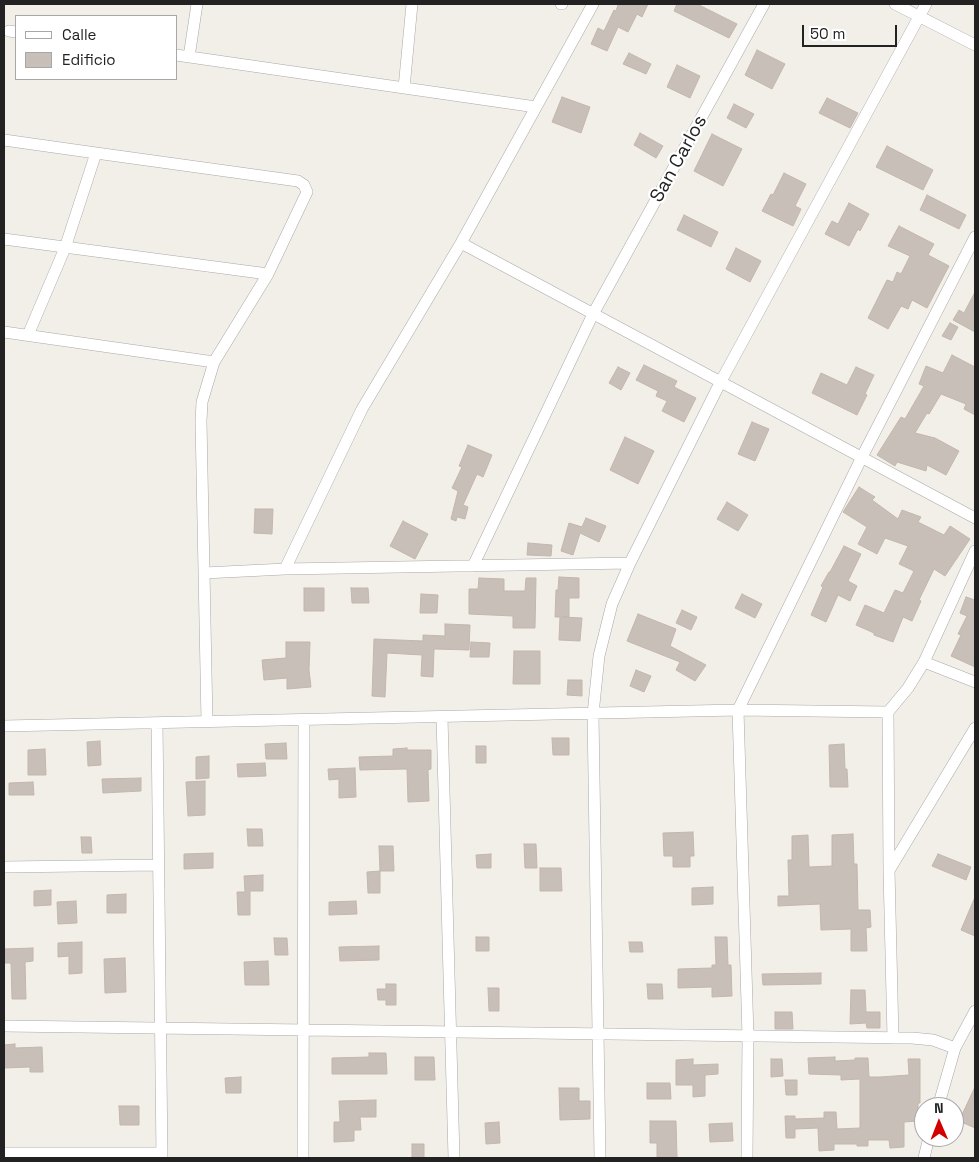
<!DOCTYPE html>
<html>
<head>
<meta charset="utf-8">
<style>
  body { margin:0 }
  #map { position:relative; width:979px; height:1162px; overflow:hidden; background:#f2efe9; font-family:"Space Grotesk",sans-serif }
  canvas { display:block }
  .frame { position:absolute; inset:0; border:5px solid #222; pointer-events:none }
  .legend { position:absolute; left:15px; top:15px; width:162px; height:65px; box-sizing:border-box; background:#fff; border:1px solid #a7a7a7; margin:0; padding:6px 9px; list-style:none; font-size:15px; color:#222 }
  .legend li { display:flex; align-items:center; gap:10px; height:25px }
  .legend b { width:25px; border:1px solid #a7a7a7 }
  .north { position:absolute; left:914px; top:1097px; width:50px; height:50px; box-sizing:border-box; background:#fff; border:1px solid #a7a7a7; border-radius:50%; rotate:359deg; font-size:14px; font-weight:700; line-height:20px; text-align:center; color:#222 }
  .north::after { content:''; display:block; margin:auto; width:18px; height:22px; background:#d40000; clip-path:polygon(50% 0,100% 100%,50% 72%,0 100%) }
  .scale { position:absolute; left:802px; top:25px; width:95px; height:22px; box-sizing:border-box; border:2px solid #222; border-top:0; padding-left:6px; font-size:15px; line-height:18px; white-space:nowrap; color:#222; -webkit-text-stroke:4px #fff; paint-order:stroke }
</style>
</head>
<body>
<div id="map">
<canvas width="979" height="1162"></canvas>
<div class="frame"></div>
<ul class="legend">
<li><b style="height:6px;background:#fff"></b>Calle</li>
<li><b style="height:14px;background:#c7bfb8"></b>Edificio</li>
</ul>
<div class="north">N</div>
<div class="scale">50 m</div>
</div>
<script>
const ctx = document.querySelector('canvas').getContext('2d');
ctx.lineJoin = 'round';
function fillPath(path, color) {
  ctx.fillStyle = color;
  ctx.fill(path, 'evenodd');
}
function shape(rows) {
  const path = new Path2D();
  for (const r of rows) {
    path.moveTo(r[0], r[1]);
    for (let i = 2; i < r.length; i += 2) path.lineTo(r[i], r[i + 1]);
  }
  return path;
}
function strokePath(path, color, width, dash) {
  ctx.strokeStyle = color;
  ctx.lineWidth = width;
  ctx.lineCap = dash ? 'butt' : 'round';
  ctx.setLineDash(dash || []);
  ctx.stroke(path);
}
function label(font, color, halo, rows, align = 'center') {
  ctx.font = font + ' "Space Grotesk",sans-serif';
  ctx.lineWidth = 4.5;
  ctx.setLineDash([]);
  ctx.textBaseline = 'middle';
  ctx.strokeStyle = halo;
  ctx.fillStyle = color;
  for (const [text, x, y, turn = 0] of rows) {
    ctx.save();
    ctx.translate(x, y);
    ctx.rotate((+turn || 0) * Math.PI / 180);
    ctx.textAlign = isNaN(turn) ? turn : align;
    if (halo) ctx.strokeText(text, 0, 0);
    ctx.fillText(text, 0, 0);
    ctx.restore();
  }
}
const building = shape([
  [615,4,648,4,642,17,637,14,628,32,618,27,607,51,591,44,598,28,604,31,614,10,616,11,618,5,615,4],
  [677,4,697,4,737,24,729,38,674,11,677,4],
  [757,50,785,64,772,89,745,75,757,50],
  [629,53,651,64,646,74,623,64,629,53],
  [677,65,700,76,690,98,667,87,677,65],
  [562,97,590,107,581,133,552,122,562,97],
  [827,98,858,113,850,128,819,113,827,98],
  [734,104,754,114,746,128,727,118,734,104],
  [640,133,663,146,656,158,634,145,640,133],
  [712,134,742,149,723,186,694,171,712,134],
  [887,146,933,170,923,190,876,167,887,146],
  [784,173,806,184,795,206,801,209,793,226,762,211,771,194,773,195,784,173],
  [927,195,966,215,959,229,920,210,927,195],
  [849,203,869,214,860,231,858,229,849,246,825,234,832,221,838,224,849,203],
  [684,215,718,232,711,247,677,230,684,215],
  [899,226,934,244,928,255,949,266,927,308,912,300,908,309,901,306,888,329,868,318,887,280,893,282,897,272,901,274,910,256,888,246,899,226],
  [736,248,761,261,750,282,726,269,736,248],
  [975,292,975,332,953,320,959,310,964,313,975,292],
  [950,323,958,327,951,340,942,336,950,323],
  [952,355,975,367,975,415,964,409,966,404,941,394,929,414,927,413,915,433,935,438,959,451,946,475,927,465,926,471,897,462,895,466,877,455,901,417,905,419,924,386,919,384,926,366,943,373,952,355],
  [644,365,677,381,674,387,696,398,684,422,662,411,667,401,656,396,658,391,636,380,644,365],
  [618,367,630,373,621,390,609,383,618,367],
  [856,367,874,375,865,394,867,395,857,415,812,393,821,373,847,385,856,367],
  [752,422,769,429,755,461,738,454,752,422],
  [625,437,654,451,638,484,610,470,625,437],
  [468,445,492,455,483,477,477,474,463,505,468,507,465,519,457,517,456,521,451,519,458,491,452,488,462,467,459,466,468,445],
  [859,487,875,497,872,500,898,519,902,510,921,517,918,522,944,535,950,526,970,539,945,576,934,569,919,600,921,601,912,621,903,617,893,642,874,635,874,633,856,625,865,605,884,613,895,590,903,593,914,571,899,564,908,546,885,538,877,554,858,544,867,527,843,512,859,487],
  [727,502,748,515,738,531,717,519,727,502],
  [255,509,273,509,272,534,254,533,255,509],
  [586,518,606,526,599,542,580,533,573,555,561,551,569,523,582,527,586,518],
  [403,521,428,534,415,559,390,546,403,521],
  [528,543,552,545,551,556,527,555,528,543],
  [844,546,861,554,848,581,857,586,850,601,838,595,826,622,811,615,823,587,821,586,829,572,830,572,844,546],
  [559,577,579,578,579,598,569,598,569,617,562,617,582,618,580,641,559,640,560,617,555,617,556,590,558,590,559,577],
  [479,578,504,579,504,591,525,591,526,578,536,578,535,628,513,628,513,616,469,614,469,589,478,589,479,578],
  [304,588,324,588,324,611,304,611,304,588],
  [351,588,368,588,369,603,352,603,351,588],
  [421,594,438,595,437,613,420,613,421,594],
  [742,594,762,604,755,618,735,608,742,594],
  [966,597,975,600,975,667,951,656,961,635,958,634,967,616,960,613,966,597],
  [682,610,697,617,691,630,676,623,682,610],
  [638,614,676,629,670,646,706,665,695,681,676,670,680,662,627,641,638,614],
  [445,624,470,625,469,650,434,649,433,677,421,676,422,655,387,653,385,697,372,696,374,639,423,641,423,635,445,636,445,624],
  [286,642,310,642,309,670,311,687,287,689,287,678,264,680,262,660,286,658,286,642],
  [471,642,490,643,489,657,470,657,471,642],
  [514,651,540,651,540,684,513,684,514,651],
  [636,670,651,676,644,692,630,686,636,670],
  [568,680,582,680,582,696,567,695,568,680],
  [552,738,569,738,569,755,553,755,552,738],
  [100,741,101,765,88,766,87,742,100,741],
  [286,743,287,759,266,759,265,744,286,743],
  [844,744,845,769,847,769,848,787,830,787,829,745,844,744],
  [476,746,486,746,486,763,476,763,476,746],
  [407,748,407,750,431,750,431,769,428,770,429,801,408,802,407,769,360,770,359,757,393,756,393,749,407,748],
  [45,749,46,775,28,775,28,750,45,749],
  [209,756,209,778,196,779,196,757,209,756],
  [265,763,266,776,238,777,237,764,265,763],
  [355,768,356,797,339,798,339,779,329,780,328,769,355,768],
  [141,778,141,791,103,793,102,779,141,778],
  [205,781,205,815,188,816,186,782,205,781],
  [33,782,34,795,9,795,9,783,33,782],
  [247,829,262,829,263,846,248,846,247,829],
  [693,832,694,856,690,856,690,867,673,867,673,856,664,856,663,833,693,832],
  [853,834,854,864,857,864,858,910,870,910,871,927,866,928,867,951,851,951,851,929,821,930,820,904,778,906,778,896,789,896,788,860,792,860,792,836,808,835,809,867,832,866,832,835,853,834],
  [81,837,91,837,92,853,82,853,81,837],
  [524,844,536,844,537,868,525,868,524,844],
  [379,846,393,846,394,871,380,871,379,846],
  [213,853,213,868,184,869,184,854,213,853],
  [491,854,491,868,477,868,476,855,491,854],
  [938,854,971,867,966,880,932,866,938,854],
  [540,868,561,868,562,891,540,891,540,868],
  [380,871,380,893,368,893,367,872,380,871],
  [263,875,263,891,250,891,250,915,238,915,237,892,245,892,244,876,263,875],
  [713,887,713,904,692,905,692,888,713,887],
  [51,890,51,905,34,906,34,891,51,890],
  [126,894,126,913,107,913,107,895,126,894],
  [975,897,975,936,961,930,975,897],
  [76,901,77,923,58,924,57,902,76,901],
  [356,901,357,914,329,915,329,902,356,901],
  [476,937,489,937,489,951,476,951,476,937],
  [715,937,727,937,728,965,731,965,732,996,712,997,712,987,678,988,678,969,712,968,712,965,716,965,715,937],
  [274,938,287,938,288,955,275,955,274,938],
  [82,942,82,973,69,974,69,956,58,957,58,943,82,942],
  [629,942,642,942,643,952,630,952,629,942],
  [379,946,379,960,340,961,339,947,379,946],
  [33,948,33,961,25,962,26,999,12,999,11,963,4,963,4,949,33,948],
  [125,958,126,992,105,993,104,959,125,958],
  [268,961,269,985,245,985,244,962,268,961],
  [821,973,821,984,763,985,762,974,821,973],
  [386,984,396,984,396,1005,386,1005,386,1000,378,1000,377,989,386,989,386,984],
  [647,984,662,984,663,999,648,999,647,984],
  [488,988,499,988,499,1011,489,1011,488,988],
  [851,990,865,990,866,1012,880,1012,880,1028,867,1028,866,1023,850,1024,851,990],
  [775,1012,792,1012,793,1029,775,1029,775,1012],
  [15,1044,15,1048,42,1047,43,1072,30,1072,30,1067,4,1068,4,1045,15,1044],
  [369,1053,386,1053,387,1074,332,1074,332,1058,369,1057,369,1053],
  [415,1057,434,1057,435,1080,415,1080,415,1057],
  [835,1057,835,1061,855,1060,855,1058,868,1058,869,1077,880,1077,909,1075,908,1059,920,1059,920,1103,918,1103,918,1121,904,1122,904,1147,890,1148,889,1140,868,1140,868,1146,857,1146,857,1144,834,1144,834,1150,819,1151,818,1128,795,1129,795,1138,786,1138,785,1116,795,1116,795,1119,824,1118,824,1112,836,1112,837,1129,860,1128,860,1079,841,1080,841,1075,809,1074,808,1058,835,1057],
  [693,1059,693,1065,718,1064,718,1074,705,1075,705,1096,693,1097,693,1085,676,1085,676,1060,693,1059],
  [771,1059,782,1059,783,1076,771,1077,771,1059],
  [241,1077,241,1093,226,1093,225,1078,241,1077],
  [785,1080,797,1080,797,1095,786,1095,785,1080],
  [647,1083,670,1083,671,1099,647,1099,647,1083],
  [975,1087,975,1128,959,1121,975,1087],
  [559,1088,579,1088,579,1101,590,1101,590,1119,560,1120,559,1088],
  [376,1100,376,1117,360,1117,361,1130,354,1130,354,1141,334,1142,334,1122,340,1122,339,1101,376,1100],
  [119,1106,139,1106,139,1125,120,1125,119,1106],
  [650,1121,676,1121,677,1158,657,1158,657,1143,650,1143,650,1121],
  [499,1122,500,1143,486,1144,485,1123,499,1122],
  [732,1123,733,1141,710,1142,709,1124,732,1123],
  [412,1144,424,1144,424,1158,412,1158,412,1144]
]);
fillPath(building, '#c7bfb8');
strokePath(building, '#c4b6ab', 1);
const minor = shape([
  [561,4,562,4],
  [895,4,975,45],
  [9,31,16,32],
  [176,55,536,107],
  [189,57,197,4],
  [404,88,412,4],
  [4,140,96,153],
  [4,239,268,274,214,362,202,402,201,421,207,722],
  [461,243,975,518],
  [4,332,214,362],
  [28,335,65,248,96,153,298,181,304,185,307,192,268,274],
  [473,566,593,314,764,4],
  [285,569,362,409,461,243,593,4],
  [204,573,285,569,630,563],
  [924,662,975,682],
  [442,717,454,1158],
  [157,723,162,1158],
  [4,726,738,710,888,712],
  [4,867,158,865],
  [890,869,975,728],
  [4,1026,912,1038,933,1040,955,1048],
  [893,1038,889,870,888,712,908,688,924,662,975,551],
  [938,1107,955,1048,975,1011],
  [4,1153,162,1153],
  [303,1158,304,720],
  [600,1158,593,714,599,656,612,604,630,563,720,383,926,4],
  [747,1158,748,1036,738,710,862,457,975,237],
  [924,1158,929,1137]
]);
strokePath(minor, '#a9a9a9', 12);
strokePath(minor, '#fff', 11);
label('19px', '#222', '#fff', [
  ["San Carlos",679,159,-61]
]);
</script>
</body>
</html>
